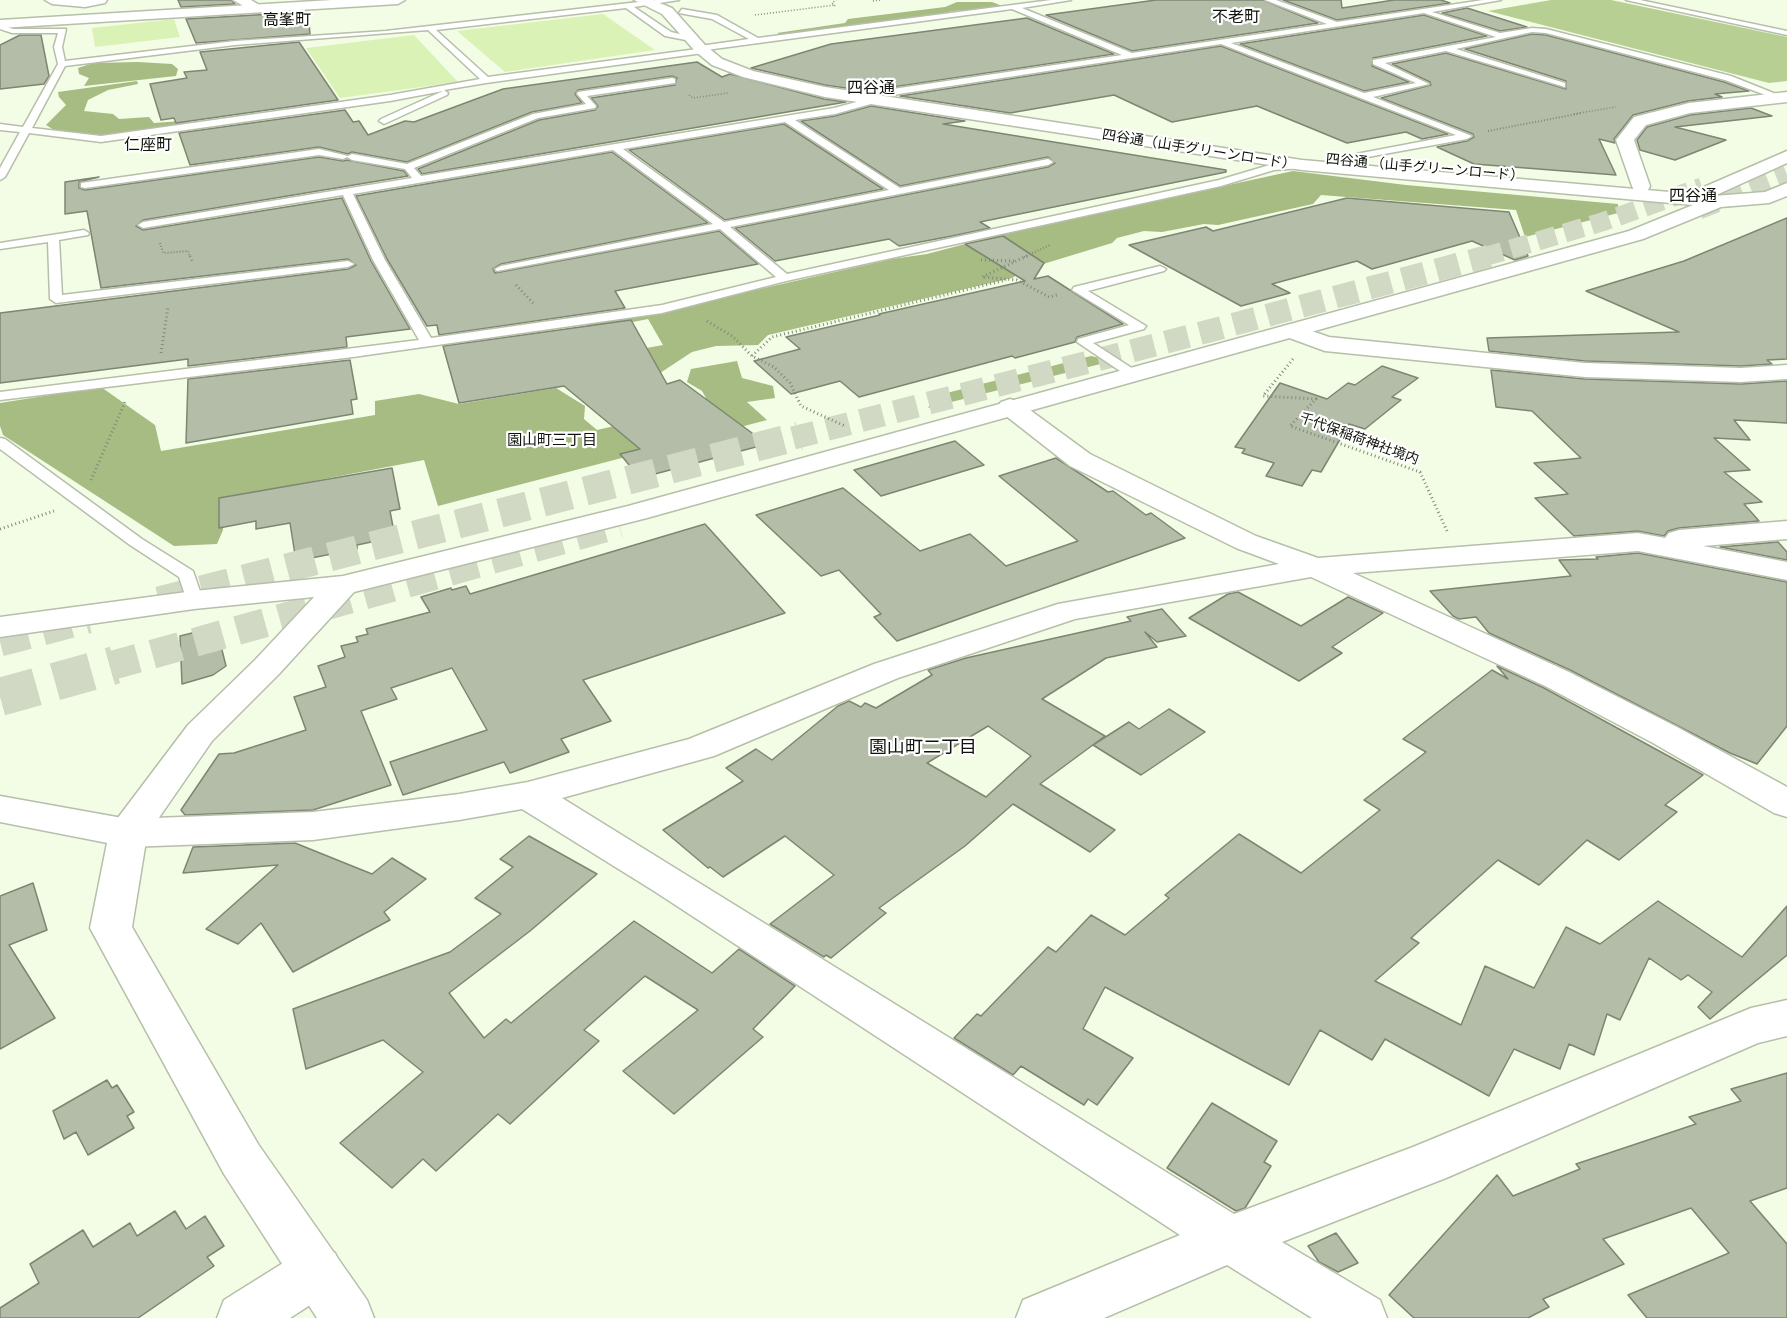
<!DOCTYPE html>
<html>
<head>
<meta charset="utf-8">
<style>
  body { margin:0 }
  canvas { display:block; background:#f3fce5 }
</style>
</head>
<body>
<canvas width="1787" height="1318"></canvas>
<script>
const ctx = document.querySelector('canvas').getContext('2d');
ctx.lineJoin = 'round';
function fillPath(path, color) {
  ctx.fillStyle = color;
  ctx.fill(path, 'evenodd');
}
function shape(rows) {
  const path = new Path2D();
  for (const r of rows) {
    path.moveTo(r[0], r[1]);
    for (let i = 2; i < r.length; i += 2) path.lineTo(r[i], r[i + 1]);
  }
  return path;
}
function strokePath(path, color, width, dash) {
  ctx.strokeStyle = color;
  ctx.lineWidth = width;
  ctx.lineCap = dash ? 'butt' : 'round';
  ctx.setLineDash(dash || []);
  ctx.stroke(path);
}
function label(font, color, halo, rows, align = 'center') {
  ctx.font = font + ' "PT Sans Narrow","Noto Sans JP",sans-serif';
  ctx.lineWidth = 4.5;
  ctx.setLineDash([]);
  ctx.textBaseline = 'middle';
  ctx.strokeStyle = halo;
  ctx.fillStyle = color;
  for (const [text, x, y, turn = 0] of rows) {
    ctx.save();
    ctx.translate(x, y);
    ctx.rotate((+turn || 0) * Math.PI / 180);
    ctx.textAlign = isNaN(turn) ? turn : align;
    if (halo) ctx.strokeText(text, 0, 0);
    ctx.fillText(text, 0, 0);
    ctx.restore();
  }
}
fillPath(shape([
  [603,14,655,50,505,72,457,31],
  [174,19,180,37,95,47,92,28],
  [414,35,458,82,340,98,306,48]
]), '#dbf2b6');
fillPath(shape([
  [957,2,992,2,1005,7,954,11,879,24,781,35,777,33,845,23,848,19,945,7],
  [138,62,172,64,178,69,176,76,84,86,89,78,79,74,78,68,93,63],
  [137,81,138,84,108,90,88,100,84,111,113,114,119,119,149,117,154,123,181,121,192,124,106,137,54,130,46,125,66,105,59,97,58,92],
  [1293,171,1406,185,1618,204,1618,213,1525,237,1516,210,1321,195,1313,204,1218,225,1204,224,1162,232,1144,231,1117,238,1112,243,1027,269,1012,278,768,335,758,345,716,346,692,352,654,377,559,364,663,345,648,319,603,328,586,327,587,323,681,307,892,259,927,254,1007,233],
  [1091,356,1112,361,928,408,935,396],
  [737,361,742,378,773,386,775,398,747,402,767,420,438,506,424,460,224,498,223,530,217,544,174,546,3,435,0,426,0,403,101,387,155,425,161,451,375,415,375,401,419,394,459,404,556,388,585,406,584,419,597,430,675,412,706,398,702,391,687,382,691,369]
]), '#a6bc82');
fillPath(shape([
  [1551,0,1611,0,1787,37,1787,81,1769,83,1488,11]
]), '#b8cf93');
const building = shape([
  [178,0,231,0,235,4,181,7,178,0],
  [1156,0,1263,0,1318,23,1132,51,1046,15,1156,0],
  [1283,0,1341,0,1342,8,1394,0,1441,0,1450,3,1337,20,1283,0],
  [1467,8,1527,27,1500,31,1442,13,1467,8],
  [308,12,310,34,196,43,186,19,308,12],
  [1424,15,1487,36,1373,58,1372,66,1409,82,1364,91,1240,44,1424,15],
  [1027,18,1114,54,886,88,880,93,825,85,751,68,831,44,1027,18],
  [1532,34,1546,35,1724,82,1749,91,1715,94,1722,97,1688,101,1633,115,1614,139,1615,143,1599,139,1616,175,1474,164,1437,147,1467,141,1474,137,1473,134,1381,98,1431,85,1430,82,1392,64,1446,53,1566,89,1566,81,1465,49,1532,34],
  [20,35,41,35,49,76,44,84,0,89,0,45,20,35],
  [299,42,338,100,176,123,174,118,161,120,150,84,187,78,184,72,207,70,200,52,299,42],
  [1221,46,1448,134,1422,139,1406,132,1347,143,1257,106,1172,122,1114,95,1010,113,900,96,1221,46],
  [697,62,722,77,730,74,824,99,846,102,422,174,418,169,539,120,595,110,598,106,591,98,675,85,677,78,672,76,578,90,575,94,582,103,532,112,407,162,352,152,348,154,319,147,190,165,179,133,345,110,353,122,359,121,368,135,405,121,414,122,503,89,697,62],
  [871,106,965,121,943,124,1226,170,1226,172,980,222,990,228,952,236,899,246,889,239,775,261,735,228,1048,167,1055,163,1048,157,900,186,801,121,835,116,871,106],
  [1751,108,1772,116,1675,127,1726,140,1675,160,1640,150,1637,140,1647,127,1690,115,1751,108],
  [784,124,883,189,725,220,629,150,784,124],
  [612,152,708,223,501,264,493,269,495,273,719,231,758,264,615,291,625,308,439,335,437,325,427,326,387,259,356,196,612,152],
  [319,157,343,161,347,160,404,171,408,176,143,220,136,226,143,230,342,198,371,261,410,329,346,337,347,347,188,366,188,359,0,383,0,313,348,269,356,265,348,259,101,288,87,211,65,214,65,182,99,177,79,182,79,188,85,190,319,157],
  [1347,198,1509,212,1528,256,1515,260,1472,241,1372,269,1357,261,1272,284,1290,293,1241,306,1129,245,1206,227,1213,231,1347,198],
  [1787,218,1787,359,1767,360,1772,364,1741,366,1585,361,1489,351,1487,338,1679,332,1586,291,1684,261,1787,218],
  [1003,236,1044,263,1034,279,1048,276,1123,324,1077,337,1075,342,1015,358,1012,356,859,397,840,381,791,394,754,361,800,349,786,337,880,315,879,314,1025,281,965,244,1003,236],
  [631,320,667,384,680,380,767,444,640,478,620,454,640,449,564,386,459,403,443,346,631,320],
  [350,360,357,399,351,400,353,414,186,443,188,379,350,360],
  [1382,366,1418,378,1392,397,1401,400,1365,429,1349,424,1321,472,1312,470,1302,486,1266,476,1274,463,1242,453,1245,449,1235,447,1280,383,1327,399,1348,383,1355,385,1382,366],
  [1491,370,1585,379,1741,384,1787,381,1787,423,1734,420,1750,440,1714,438,1750,470,1724,472,1762,502,1744,504,1759,521,1679,528,1668,531,1664,536,1638,531,1574,536,1535,498,1568,494,1534,463,1581,458,1532,411,1496,407,1491,370],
  [955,441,984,465,881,496,854,470,955,441],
  [1056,458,1108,492,1113,491,1146,515,1151,513,1185,538,897,641,874,617,881,614,839,570,821,576,756,515,843,488,920,551,970,534,1006,566,1078,541,999,476,1056,458],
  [392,468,400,509,390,511,395,537,357,545,357,549,296,561,290,523,256,529,256,521,219,528,219,498,392,468],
  [705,524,785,613,583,680,611,721,561,739,569,752,510,773,504,762,403,795,390,762,487,730,452,668,391,688,397,699,361,711,391,785,313,810,185,815,181,810,219,754,234,753,306,730,294,697,326,687,318,666,345,657,341,646,358,642,356,637,368,634,366,629,430,612,421,597,451,588,452,590,466,586,470,594,705,524],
  [1778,542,1787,552,1787,560,1720,547,1778,542],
  [1638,553,1787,582,1787,726,1757,764,1730,753,1570,670,1489,633,1476,617,1459,619,1453,616,1430,591,1571,576,1559,560,1598,559,1596,557,1638,553],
  [1238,592,1301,626,1348,597,1383,613,1332,647,1342,653,1299,681,1189,618,1228,594,1238,592],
  [1162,609,1186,636,1157,642,1145,632,1157,647,1106,658,1042,699,1105,736,1040,784,1115,830,1090,852,1013,804,965,846,879,908,886,913,831,958,826,955,824,957,770,924,834,875,785,836,723,877,710,867,708,868,663,830,743,781,726,768,756,749,772,760,838,706,849,701,861,707,865,703,876,708,932,675,928,670,966,658,1131,621,1127,617,1162,609],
  [988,726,1031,756,986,797,927,763,988,726],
  [208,629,221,646,226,666,213,675,182,684,180,636,208,629],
  [1497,666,1544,688,1703,775,1665,805,1677,812,1619,860,1587,840,1539,885,1498,860,1411,938,1419,943,1375,981,1461,1025,1485,966,1534,988,1566,927,1600,944,1658,901,1742,957,1787,906,1787,955,1710,1019,1698,1007,1712,992,1688,975,1681,980,1649,958,1620,1020,1607,1014,1594,1055,1569,1044,1560,1069,1514,1049,1489,1096,1385,1039,1372,1060,1320,1030,1289,1085,1105,987,1083,1029,1133,1058,1097,1105,1088,1099,1084,1105,1021,1066,1013,1075,954,1038,977,1014,981,1016,1048,947,1056,952,1091,915,1125,935,1169,898,1165,895,1239,834,1301,873,1380,810,1364,800,1426,752,1403,739,1492,670,1508,679,1497,666],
  [1169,709,1205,732,1141,775,1093,745,1129,722,1139,729,1169,709],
  [529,836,597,874,530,931,449,993,484,1038,506,1019,511,1023,634,921,712,973,739,949,795,986,753,1029,763,1037,674,1114,623,1071,698,1010,645,976,584,1030,599,1041,510,1124,498,1114,436,1171,423,1159,392,1188,340,1143,423,1072,383,1040,306,1069,293,1009,450,952,501,914,475,898,513,867,500,859,529,836],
  [295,843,372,874,392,858,426,879,384,912,390,920,293,972,261,923,238,944,206,929,278,865,183,873,193,847,295,843],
  [33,883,47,930,9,945,55,1018,0,1049,0,896,33,883],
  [1787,1073,1787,1188,1750,1201,1787,1244,1787,1318,1647,1318,1628,1295,1729,1253,1691,1208,1603,1239,1624,1264,1543,1299,1549,1307,1528,1318,1414,1318,1389,1295,1497,1175,1513,1196,1580,1169,1576,1164,1696,1124,1689,1117,1741,1101,1731,1089,1787,1073],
  [107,1080,112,1088,117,1085,134,1112,127,1116,134,1128,88,1155,76,1132,64,1139,53,1111,107,1080],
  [1212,1103,1277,1141,1264,1162,1271,1166,1245,1208,1236,1211,1167,1168,1212,1103],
  [175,1211,186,1229,205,1216,224,1246,207,1257,214,1266,138,1318,0,1318,0,1308,39,1283,30,1264,83,1230,93,1247,130,1223,137,1236,175,1211],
  [1336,1233,1358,1263,1338,1272,1319,1262,1308,1246,1336,1233]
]);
fillPath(building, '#b4bda7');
strokePath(building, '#7e8672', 1.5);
strokePath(shape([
  [1699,210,1787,175],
  [1484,257,1602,222,1702,187]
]), '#d1d9c4', 19, [19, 9]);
strokePath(shape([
  [793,438,1209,331,1489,256]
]), '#d1d9c4', 23, [23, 12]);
strokePath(shape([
  [159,601,799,436],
  [0,642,88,619],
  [110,666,619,524]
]), '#d1d9c4', 29, [29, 15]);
strokePath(shape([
  [0,697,115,665]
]), '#d1d9c4', 38, [38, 19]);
const service = shape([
  [656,0,679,0,634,7,671,32,696,38,696,42,665,36,626,8,436,30,488,77,697,49,700,46,749,39,712,19,679,13,682,9,717,15,758,38,1051,0,1071,0,1022,8,1132,53,1327,24,1265,0,1276,0,1337,22,1483,0,1501,0,1432,12,1500,33,1532,28,1546,29,1731,76,1786,98,1779,100,1725,80,1546,33,1532,32,1456,49,1565,83,1565,87,1446,51,1385,63,1429,84,1373,97,1472,136,1467,139,1362,158,1355,165,1350,162,1356,154,1456,135,1221,44,886,96,882,93,886,90,1122,55,1012,9,706,50,703,53,486,83,444,90,448,93,447,95,384,124,379,121,381,119,443,91,390,101,101,142,29,133,5,177,0,180,0,168,20,132,0,130,0,124,23,127,58,64,54,47,58,33,12,33,0,29,0,24,13,29,66,29,62,47,65,61,235,41,386,31,656,0],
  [1424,13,1496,37,1373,60,1373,64,1416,83,1364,93,1231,43,1424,13],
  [428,30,480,79,390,95,101,136,32,128,65,66,235,45,428,30],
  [1626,0,1640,0,1787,31,1787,35,1626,0],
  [672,78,675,79,675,83,587,96,596,106,595,108,538,118,414,168,421,176,834,108,875,97,879,100,878,102,835,114,795,120,900,188,1048,159,1053,162,1048,165,730,227,787,274,1219,180,1273,164,1302,162,1307,165,1302,168,1274,170,1221,186,786,281,662,313,353,357,0,400,0,392,419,340,373,260,343,195,143,228,138,225,143,222,412,178,405,169,352,160,347,157,343,159,319,155,85,188,81,187,81,183,319,149,348,156,352,154,407,164,533,114,586,104,577,94,578,92,672,78],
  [785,122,889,190,724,222,623,149,785,122],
  [613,150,713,224,501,266,495,269,497,271,720,229,776,277,662,305,431,338,385,260,353,194,613,150],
  [84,230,89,233,88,235,59,240,62,295,348,261,354,264,348,267,56,303,50,299,48,242,0,249,0,243,84,230],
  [1160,266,1166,269,1164,271,1088,291,1146,326,1144,329,1093,343,1141,374,1134,378,1129,377,1077,342,1078,339,1129,325,1072,290,1074,287,1160,266],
  [0,438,5,439,142,539,193,571,203,600,200,604,188,604,179,577,130,545,0,449,0,438]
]);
const minor = shape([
  [45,0,107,0,105,3,85,7,52,4,45,0],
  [233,0,251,0,266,9,264,12,254,12,233,0],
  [1787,92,1787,102,1690,113,1646,125,1634,140,1650,186,1648,190,1641,192,1634,190,1632,186,1616,140,1634,117,1689,103,1787,92],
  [1292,324,1329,337,1585,363,1741,368,1787,365,1787,379,1741,382,1585,377,1325,351,1284,336,1280,331,1284,326,1292,324],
  [1010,399,1019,402,1090,454,1256,536,1318,558,1638,533,1665,538,1669,533,1679,530,1787,521,1787,539,1703,546,1787,562,1787,580,1638,551,1353,573,1569,672,1677,727,1787,787,1787,817,1774,813,1653,743,1545,686,1311,577,1075,619,898,678,714,756,562,798,1234,1214,1413,1147,1751,1008,1787,1000,1787,1036,1758,1043,1446,1178,1282,1242,1380,1300,1387,1318,1312,1318,1227,1265,1104,1318,1016,1318,1023,1300,1180,1235,654,891,522,809,459,820,313,840,128,847,0,822,0,796,128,819,313,812,459,794,528,782,689,739,874,664,1058,604,1279,564,1236,548,1070,466,1001,412,997,407,1001,402,1010,399],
  [317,1246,335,1253,343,1271,335,1289,290,1318,217,1318,224,1300,299,1253,317,1246]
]);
const tertiary = shape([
  [332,0,405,0,398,4,0,28,0,20,332,0],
  [634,0,652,0,672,8,705,45,722,59,753,71,825,87,1302,160,1704,195,1702,191,1704,187,1787,151,1787,163,1714,196,1765,192,1787,183,1787,196,1769,203,1721,207,1643,239,647,518,354,592,279,674,212,741,147,835,132,927,258,1144,367,1300,374,1318,317,1318,224,1174,90,928,109,833,114,823,188,725,255,660,314,597,194,609,0,637,0,617,194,591,343,576,628,506,1629,231,1693,205,1302,170,825,97,743,77,712,65,695,51,662,14,634,0]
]);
strokePath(service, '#b6bfa9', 3);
strokePath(minor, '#b6bfa9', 3);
strokePath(tertiary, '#b6bfa9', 3);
strokePath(shape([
  [873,1,880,0],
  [835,6,832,3,836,0],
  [755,15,835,5],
  [689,95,693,98,728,93],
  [1574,114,1616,107]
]), '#83897a', 1.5, [1, 2]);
strokePath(shape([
  [1488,131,1582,113],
  [160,243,163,253,188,251,190,257],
  [1024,257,1050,245]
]), '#83897a', 2, [1, 2]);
strokePath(shape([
  [190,256,192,261],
  [1027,256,982,277,1017,280,1049,297,1057,295],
  [981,260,1016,261],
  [516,285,534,304],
  [707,321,732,336,752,356,774,367,790,383,801,406,845,426],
  [161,353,168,307],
  [752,356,772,337,1006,280],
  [1293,359,1263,396,1316,399,1290,426,1420,472,1447,531],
  [91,480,125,402],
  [0,529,54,511]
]), '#83897a', 3, [1, 3]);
fillPath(service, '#fff');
fillPath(minor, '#fff');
fillPath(tertiary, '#fff');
label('14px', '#10130b', '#fff', [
  ["四谷通（山手グリーンロード）",1199,150,9],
  ["四谷通 （山手グリーンロード）",1425,168,5],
  ["千代保稲荷神社境内",1359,439,20]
]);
label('15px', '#10130b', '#fff', [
  ["園山町三丁目",552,441]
]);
label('16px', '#10130b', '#fff', [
  ["不老町",1236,17],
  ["高峯町",287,20],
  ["四谷通",871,88],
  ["仁座町",148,145],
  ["四谷通",1693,196]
]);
label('18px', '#10130b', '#fff', [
  ["園山町二丁目",923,748]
]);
</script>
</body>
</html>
